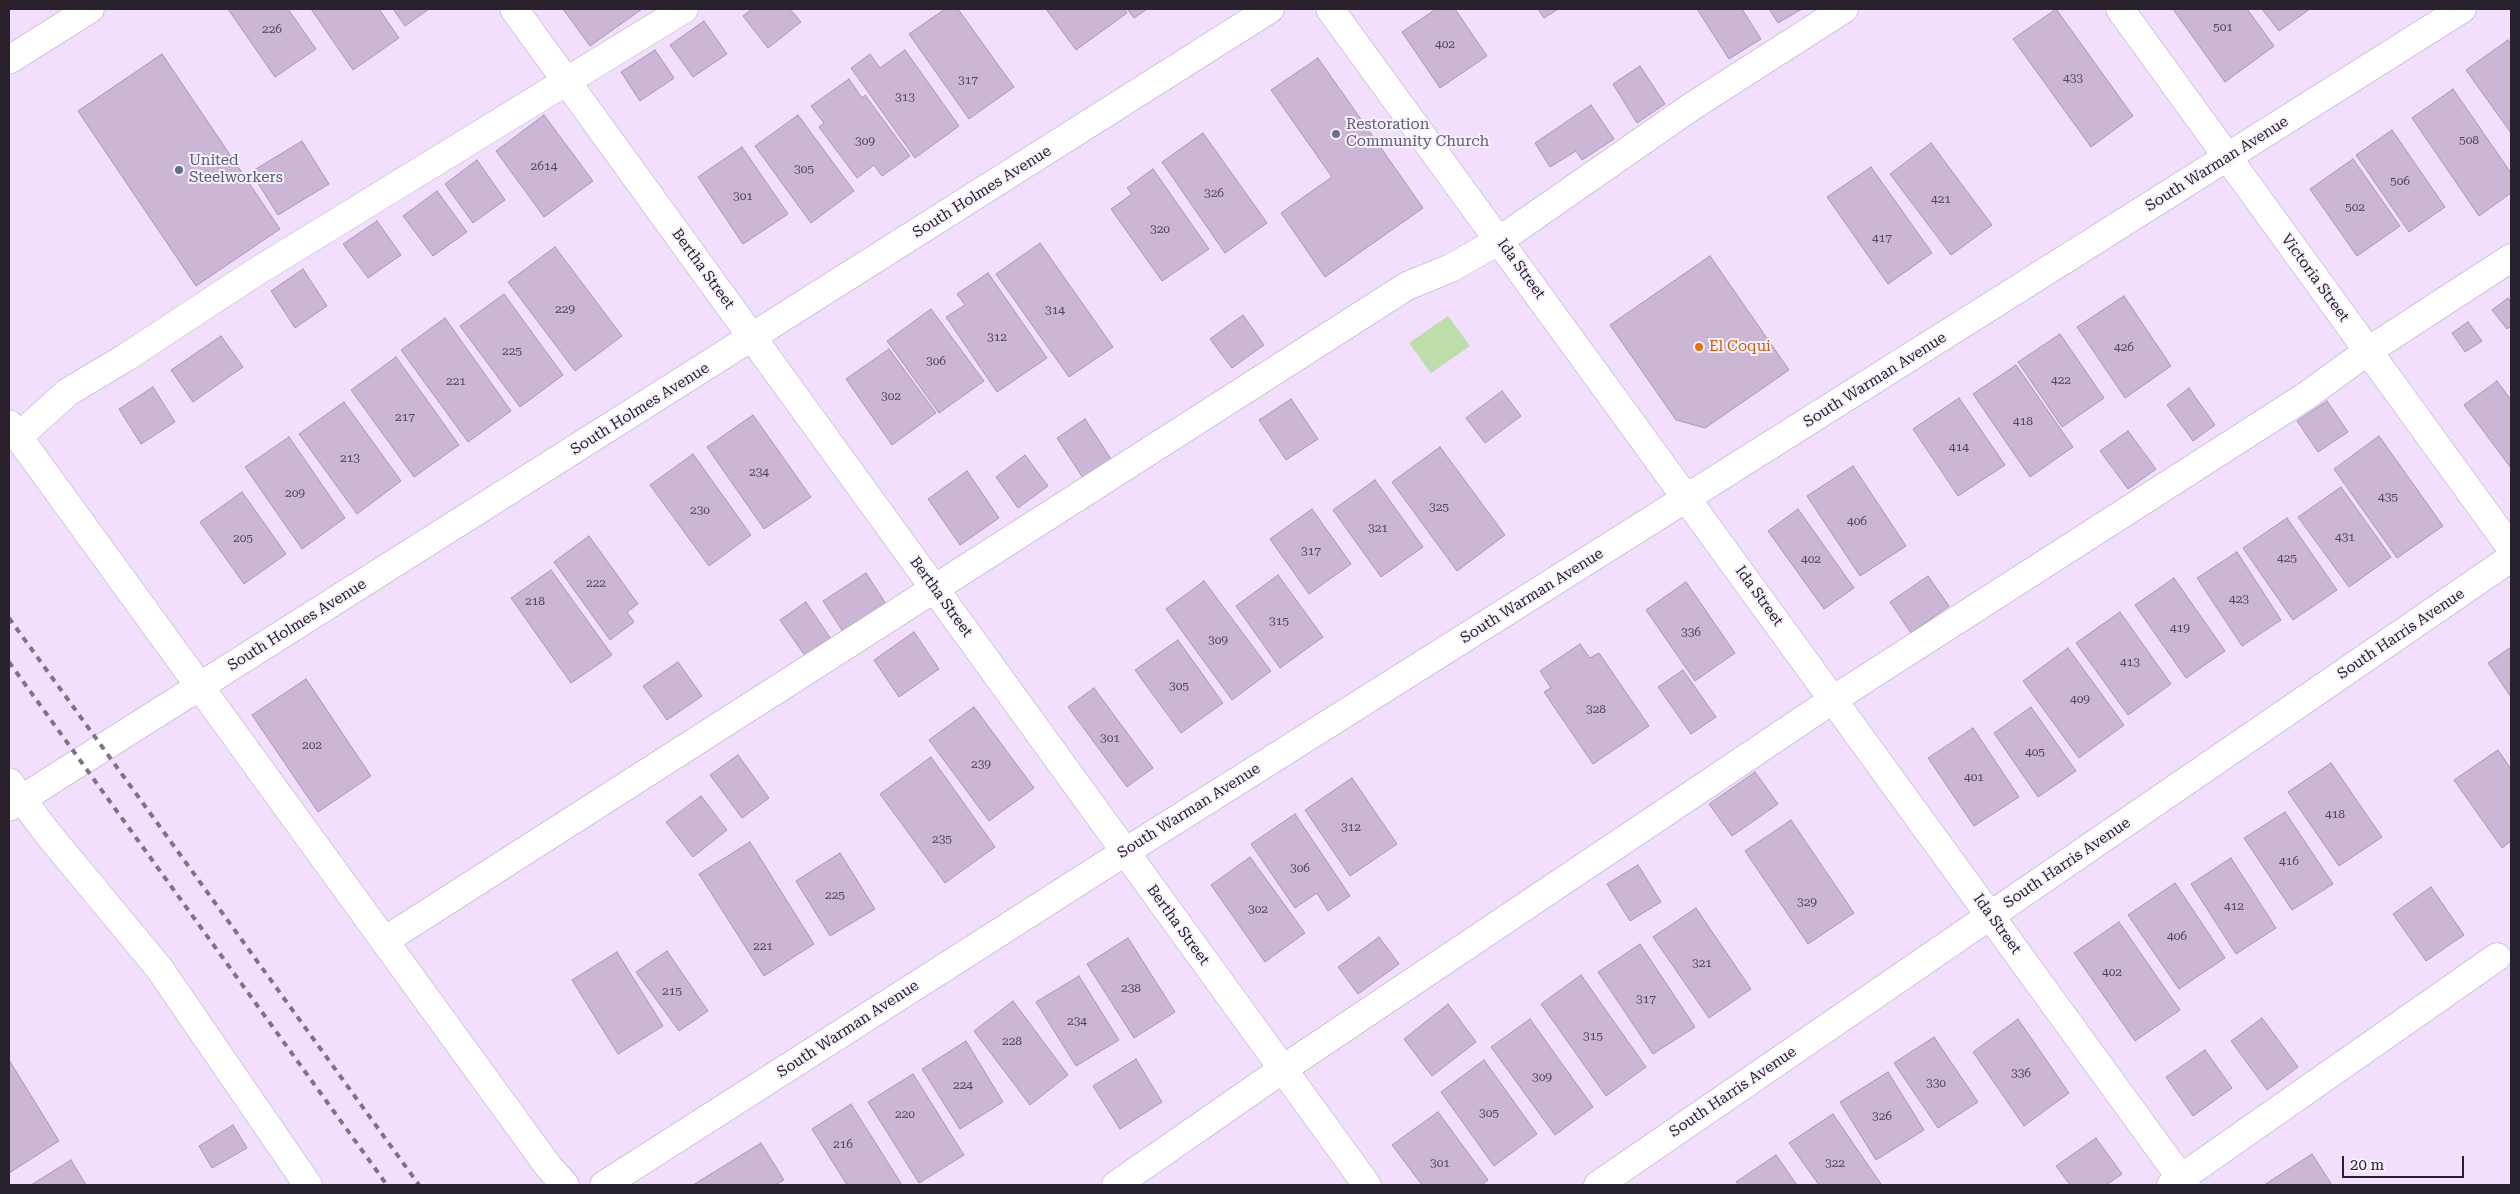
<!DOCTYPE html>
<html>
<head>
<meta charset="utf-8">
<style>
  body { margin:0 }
  #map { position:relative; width:2520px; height:1194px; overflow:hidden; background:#f2defd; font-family:"Roboto Serif",serif }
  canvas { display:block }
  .frame { position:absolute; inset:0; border:10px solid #28212c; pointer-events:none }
  .scale { position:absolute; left:2342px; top:1156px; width:122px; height:22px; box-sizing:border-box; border:2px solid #28212c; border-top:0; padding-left:6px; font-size:15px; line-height:18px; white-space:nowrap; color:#28212c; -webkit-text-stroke:4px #f8f0fd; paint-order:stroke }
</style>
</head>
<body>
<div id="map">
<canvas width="2520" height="1194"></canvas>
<div class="frame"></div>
<div class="scale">20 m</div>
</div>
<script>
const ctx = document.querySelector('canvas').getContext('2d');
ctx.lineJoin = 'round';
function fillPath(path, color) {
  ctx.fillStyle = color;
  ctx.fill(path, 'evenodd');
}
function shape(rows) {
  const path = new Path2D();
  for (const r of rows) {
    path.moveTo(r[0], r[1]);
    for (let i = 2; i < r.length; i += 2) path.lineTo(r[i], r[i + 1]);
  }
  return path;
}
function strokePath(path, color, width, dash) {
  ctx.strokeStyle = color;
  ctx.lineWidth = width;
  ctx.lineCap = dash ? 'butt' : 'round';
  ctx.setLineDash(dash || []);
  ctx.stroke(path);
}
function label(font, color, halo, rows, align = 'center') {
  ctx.font = font + ' "Roboto Serif",serif';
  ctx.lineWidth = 4;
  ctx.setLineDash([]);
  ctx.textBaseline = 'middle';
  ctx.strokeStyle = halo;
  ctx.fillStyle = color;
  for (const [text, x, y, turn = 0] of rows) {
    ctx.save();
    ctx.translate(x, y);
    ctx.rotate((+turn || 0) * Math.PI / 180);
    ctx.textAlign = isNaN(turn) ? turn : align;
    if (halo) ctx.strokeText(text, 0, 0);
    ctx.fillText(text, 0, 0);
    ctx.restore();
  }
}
fillPath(shape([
  [1448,316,1470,346,1431,373,1409,343]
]), '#bddeab');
const building = shape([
  [228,9,288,9,316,49,275,77,228,9],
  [311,9,379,9,399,38,353,70,311,9],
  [393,9,429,9,405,26,393,9],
  [563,9,642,9,590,46,563,9],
  [752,9,790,9,801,22,768,48,743,16,752,9],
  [945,9,958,9,1014,87,969,119,909,34,945,9],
  [1046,9,1124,9,1127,13,1076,50,1046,9],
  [1127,9,1147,9,1134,18,1127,9],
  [1436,9,1455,9,1487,56,1440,88,1402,32,1436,9],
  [1538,9,1558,9,1544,18,1538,9],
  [1697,9,1742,9,1761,39,1729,59,1697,9],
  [1769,9,1802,9,1778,23,1769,9],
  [2056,9,2133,116,2091,147,2013,39,2056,9],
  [2173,9,2247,9,2274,46,2225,82,2173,9],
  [2262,9,2310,9,2279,31,2262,9],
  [704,21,727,54,693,77,670,45,704,21],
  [2508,40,2511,44,2511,133,2466,70,2508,40],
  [655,50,674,78,640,101,621,72,655,50],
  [905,50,959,126,915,158,851,68,870,54,880,68,905,50],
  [162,54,280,229,196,286,78,111,162,54],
  [1318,58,1423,208,1325,277,1281,213,1332,177,1271,90,1318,58],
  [1640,66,1665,104,1637,123,1613,84,1640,66],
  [849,79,862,98,865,95,910,156,882,176,874,165,857,178,819,127,824,123,811,106,849,79],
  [2453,89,2511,173,2511,193,2479,216,2412,118,2453,89],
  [1591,105,1614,139,1582,160,1576,151,1550,167,1535,143,1591,105],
  [544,115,593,181,544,217,496,151,544,115],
  [798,115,854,191,811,223,755,146,798,115],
  [2392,130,2445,207,2409,232,2356,155,2392,130],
  [1203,133,1267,223,1225,253,1162,162,1203,133],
  [302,141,329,184,278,215,251,172,302,141],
  [1931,143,1992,225,1951,255,1890,174,1931,143],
  [742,147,788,214,743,244,698,177,742,147],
  [2353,159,2400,226,2357,256,2310,189,2353,159],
  [477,160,505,200,473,223,445,184,477,160],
  [1871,167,1932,253,1888,284,1827,197,1871,167],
  [1153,169,1209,249,1162,281,1111,209,1132,194,1127,188,1153,169],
  [437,191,467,232,433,256,403,216,437,191],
  [377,221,401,255,368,278,343,244,377,221],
  [1040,243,1113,347,1069,377,996,274,1040,243],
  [555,247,622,336,575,371,508,282,555,247],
  [1710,256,1789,370,1705,428,1676,420,1610,325,1710,256],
  [303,269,327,306,295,328,271,291,303,269],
  [988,273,1047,358,997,392,946,317,965,305,957,294,988,273],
  [504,294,563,375,520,407,460,326,504,294],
  [2124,296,2171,366,2125,398,2077,327,2124,296],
  [2508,298,2511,303,2511,326,2507,329,2492,310,2508,298],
  [931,309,984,381,939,413,887,341,931,309],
  [1243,315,1264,345,1232,368,1210,339,1243,315],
  [445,318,511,411,468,442,401,350,445,318],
  [2468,322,2482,341,2465,352,2452,333,2468,322],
  [2060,334,2104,398,2062,427,2018,362,2060,334],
  [221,336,243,367,193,402,171,370,221,336],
  [889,349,936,413,892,445,846,379,889,349],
  [396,357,459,445,414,477,351,390,396,357],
  [2016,365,2073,447,2030,477,1973,394,2016,365],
  [2497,381,2511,400,2511,468,2464,405,2497,381],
  [153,387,175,422,141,444,119,409,153,387],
  [2189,388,2215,425,2193,441,2167,405,2189,388],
  [1502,391,1521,416,1485,443,1466,418,1502,391],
  [1959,398,2005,465,1958,496,1913,429,1959,398],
  [1291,399,1318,439,1286,460,1259,420,1291,399],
  [2327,401,2348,432,2318,452,2297,421,2327,401],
  [344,402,401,481,357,514,299,434,344,402],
  [753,415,811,497,764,529,707,447,753,415],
  [1085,419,1113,462,1085,481,1057,438,1085,419],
  [2128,431,2156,469,2128,489,2100,451,2128,431],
  [2379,436,2443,526,2397,558,2334,469,2379,436],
  [289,437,345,518,302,549,245,467,289,437],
  [1440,447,1505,535,1457,571,1392,482,1440,447],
  [693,454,751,535,709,566,650,485,693,454],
  [1025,455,1048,486,1018,508,996,477,1025,455],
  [1853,466,1906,546,1860,576,1807,496,1853,466],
  [967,471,999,518,960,545,928,499,967,471],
  [1375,480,1423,547,1381,577,1333,510,1375,480],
  [2341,487,2391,557,2349,587,2298,517,2341,487],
  [242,492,286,554,244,584,200,522,242,492],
  [1312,509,1351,564,1309,594,1270,539,1312,509],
  [1798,509,1854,588,1824,609,1768,531,1798,509],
  [2287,518,2337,590,2293,620,2243,548,2287,518],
  [589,536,638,604,627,612,634,622,610,640,554,562,589,536],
  [2237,552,2281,620,2242,646,2197,578,2237,552],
  [551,570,612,655,571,683,511,598,551,570],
  [866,573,888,607,845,635,823,601,866,573],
  [1278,575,1323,637,1280,668,1236,606,1278,575],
  [1928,576,1949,606,1911,633,1890,602,1928,576],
  [2174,578,2225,651,2186,678,2135,605,2174,578],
  [1204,581,1271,671,1232,700,1166,609,1204,581],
  [1686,582,1735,653,1695,681,1646,610,1686,582],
  [806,602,831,639,806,657,780,620,806,602],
  [2120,612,2171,684,2128,715,2076,643,2120,612],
  [914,632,939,669,899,697,874,660,914,632],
  [1178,640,1223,703,1181,733,1135,670,1178,640],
  [1580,644,1590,658,1599,653,1649,726,1593,764,1544,692,1551,688,1540,671,1580,644],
  [2511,647,2511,697,2488,663,2511,647],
  [2068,648,2124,725,2079,758,2023,681,2068,648],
  [678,662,702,696,667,720,643,686,678,662],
  [1683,670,1716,717,1691,734,1658,687,1683,670],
  [306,679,371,776,318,812,252,715,306,679],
  [1094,688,1153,768,1127,787,1068,707,1094,688],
  [974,707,1034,788,989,821,929,740,974,707],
  [2031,707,2076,771,2038,797,1994,733,2031,707],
  [1973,728,2019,797,1974,826,1928,758,1973,728],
  [2498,750,2511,769,2511,841,2502,848,2454,780,2498,750],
  [738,755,769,798,742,818,710,775,738,755],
  [931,757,995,847,945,883,880,794,931,757],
  [2331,763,2382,837,2339,866,2288,792,2331,763],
  [1755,772,1778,804,1732,836,1709,804,1755,772],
  [1352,778,1397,844,1350,876,1305,810,1352,778],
  [701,796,727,830,693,857,666,822,701,796],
  [2285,812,2333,884,2292,910,2244,838,2285,812],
  [1295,814,1350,896,1328,911,1317,893,1295,908,1251,844,1295,814],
  [1791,820,1854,913,1808,944,1745,851,1791,820],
  [750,842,814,944,764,976,699,874,750,842],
  [840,853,875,909,830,936,796,881,840,853],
  [1250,857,1305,933,1265,962,1211,885,1250,857],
  [2231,858,2276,928,2236,954,2191,884,2231,858],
  [1638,865,1661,902,1630,921,1607,884,1638,865],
  [2175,883,2225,958,2179,989,2128,915,2175,883],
  [2431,887,2464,935,2426,961,2393,914,2431,887],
  [1696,908,1751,989,1709,1018,1653,937,1696,908],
  [2119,922,2180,1010,2135,1041,2074,953,2119,922],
  [1379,937,1399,964,1358,994,1338,967,1379,937],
  [1128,938,1175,1012,1134,1038,1087,964,1128,938],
  [1640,944,1695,1027,1653,1054,1598,972,1640,944],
  [667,951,708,1011,679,1031,636,972,667,951],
  [617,952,663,1026,618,1054,572,980,617,952],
  [1581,975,1646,1067,1606,1096,1541,1004,1581,975],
  [1079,976,1119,1040,1076,1066,1036,1002,1079,976],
  [1013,1001,1068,1075,1030,1105,974,1031,1013,1001],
  [1448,1004,1476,1042,1432,1076,1404,1039,1448,1004],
  [2262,1018,2298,1067,2267,1090,2231,1041,2262,1018],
  [1530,1019,1593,1107,1555,1135,1491,1047,1530,1019],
  [2018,1019,2069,1093,2024,1126,1973,1052,2018,1019],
  [1934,1037,1978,1102,1938,1128,1894,1063,1934,1037],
  [966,1041,1003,1102,960,1129,922,1069,966,1041],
  [2205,1050,2232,1088,2193,1116,2166,1077,2205,1050],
  [1136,1059,1162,1102,1120,1129,1093,1086,1136,1059],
  [9,1060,59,1141,9,1173,9,1060],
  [1484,1060,1537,1134,1494,1166,1441,1092,1484,1060],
  [1888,1072,1924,1130,1876,1160,1840,1102,1888,1072],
  [913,1074,964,1155,919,1183,868,1102,913,1074],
  [851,1104,902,1185,847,1185,812,1129,851,1104],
  [1438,1112,1488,1180,1482,1185,1422,1185,1392,1145,1438,1112],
  [1833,1114,1881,1184,1879,1185,1819,1185,1789,1143,1833,1114],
  [233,1125,247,1148,212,1168,199,1146,233,1125],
  [2096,1138,2122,1174,2106,1185,2070,1185,2056,1166,2096,1138],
  [761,1143,784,1180,775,1185,693,1185,761,1143],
  [2312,1154,2332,1185,2264,1185,2312,1154],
  [1776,1155,1797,1185,1739,1185,1736,1182,1776,1155],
  [71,1160,86,1185,31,1185,71,1160]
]);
fillPath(building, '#cbb7d5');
strokePath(building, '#a996b3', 1);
const minor = shape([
  [514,9,1367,1185],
  [1330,9,2186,1185],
  [2120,9,2511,548],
  [9,60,90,9],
  [9,424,548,1166,565,1185],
  [18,437,68,392,125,358,251,275,684,9],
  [9,782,48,834,159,968,308,1185],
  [9,807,1270,9],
  [384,941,1407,286,1451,268,1500,240,1691,107,1844,9],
  [1116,1185,1283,1069,1834,699,2306,396,2368,351,2511,258],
  [1598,1185,2511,558],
  [2171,1185,2497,957]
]);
const major = shape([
  [604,1185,1125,852,2462,9]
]);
strokePath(minor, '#b4a2bf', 29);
strokePath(major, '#b4a2bf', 29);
strokePath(minor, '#fff', 28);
strokePath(major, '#fff', 28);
strokePath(shape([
  [9,618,419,1185],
  [9,662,387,1185]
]), '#7e7285', 4, [6, 6]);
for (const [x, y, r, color] of [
  [1336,134,5,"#6b7280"],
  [179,170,5,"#5c6f8a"],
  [1699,347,5,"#e8710a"]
]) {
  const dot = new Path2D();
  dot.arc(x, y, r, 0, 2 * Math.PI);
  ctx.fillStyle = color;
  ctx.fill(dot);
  strokePath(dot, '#f8f0fd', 2);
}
label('12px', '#514656', null, [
  ["501",2223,27],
  ["226",272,29],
  ["402",1445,44],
  ["433",2073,78],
  ["317",968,80],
  ["313",905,97],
  ["508",2469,140],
  ["309",865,141],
  ["2614",544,166],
  ["305",804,169],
  ["506",2400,181],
  ["326",1214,193],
  ["301",743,196],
  ["421",1941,199],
  ["502",2355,207],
  ["320",1160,229],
  ["417",1882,238],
  ["229",565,309],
  ["314",1055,310],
  ["312",997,337],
  ["426",2124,347],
  ["225",512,351],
  ["306",936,361],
  ["422",2061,380],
  ["221",456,381],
  ["302",891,396],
  ["217",405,417],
  ["418",2023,421],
  ["414",1959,447],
  ["213",350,458],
  ["234",759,472],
  ["209",295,493],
  ["435",2388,497],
  ["325",1439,507],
  ["230",700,510],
  ["406",1857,521],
  ["321",1378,528],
  ["431",2345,537],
  ["205",243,538],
  ["317",1311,551],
  ["425",2287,558],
  ["402",1811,559],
  ["222",596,583],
  ["423",2239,599],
  ["218",535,601],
  ["315",1279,621],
  ["419",2180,628],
  ["336",1691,632],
  ["309",1218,640],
  ["413",2130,662],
  ["305",1179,686],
  ["409",2080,699],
  ["328",1596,709],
  ["301",1110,738],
  ["202",312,745],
  ["405",2035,752],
  ["239",981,764],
  ["401",1974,777],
  ["418",2335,814],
  ["312",1351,827],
  ["235",942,839],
  ["416",2289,861],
  ["306",1300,868],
  ["225",835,895],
  ["329",1807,902],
  ["412",2234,906],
  ["302",1258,909],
  ["406",2177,936],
  ["221",763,946],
  ["321",1702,963],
  ["402",2112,972],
  ["238",1131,988],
  ["215",672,991],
  ["317",1646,999],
  ["234",1077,1021],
  ["315",1593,1036],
  ["228",1012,1041],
  ["336",2021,1073],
  ["309",1542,1077],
  ["330",1936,1083],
  ["224",963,1085],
  ["305",1489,1113],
  ["220",905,1114],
  ["326",1882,1116],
  ["216",843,1144],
  ["301",1440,1163],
  ["322",1835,1163]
]);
label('15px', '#5b616d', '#f8f0fd', [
  ["Restoration",1346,125],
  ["Community Church",1346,142]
], 'left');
label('15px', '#4e5e75', '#f8f0fd', [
  ["United",189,161],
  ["Steelworkers",189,178]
], 'left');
label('15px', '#28212c', '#f8f0fd', [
  ["South Warman Avenue",2217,164,-32],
  ["South Holmes Avenue",982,192,-32],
  ["Bertha Street",703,269,54],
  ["Ida Street",1521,269,54],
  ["Victoria Street",2315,278,54],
  ["South Warman Avenue",1875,380,-32],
  ["South Holmes Avenue",640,409,-32],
  ["South Warman Avenue",1532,596,-32],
  ["Ida Street",1759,596,54],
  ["Bertha Street",941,597,54],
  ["South Holmes Avenue",297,625,-32],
  ["South Harris Avenue",2401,634,-34],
  ["South Warman Avenue",1189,811,-32],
  ["South Harris Avenue",2067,863,-34],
  ["Ida Street",1997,924,54],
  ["Bertha Street",1178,925,54],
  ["South Warman Avenue",848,1029,-33],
  ["South Harris Avenue",1733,1092,-34]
]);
label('15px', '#c56008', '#f8f0fd', [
  ["El Coqui",1709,347]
], 'left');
</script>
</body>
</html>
